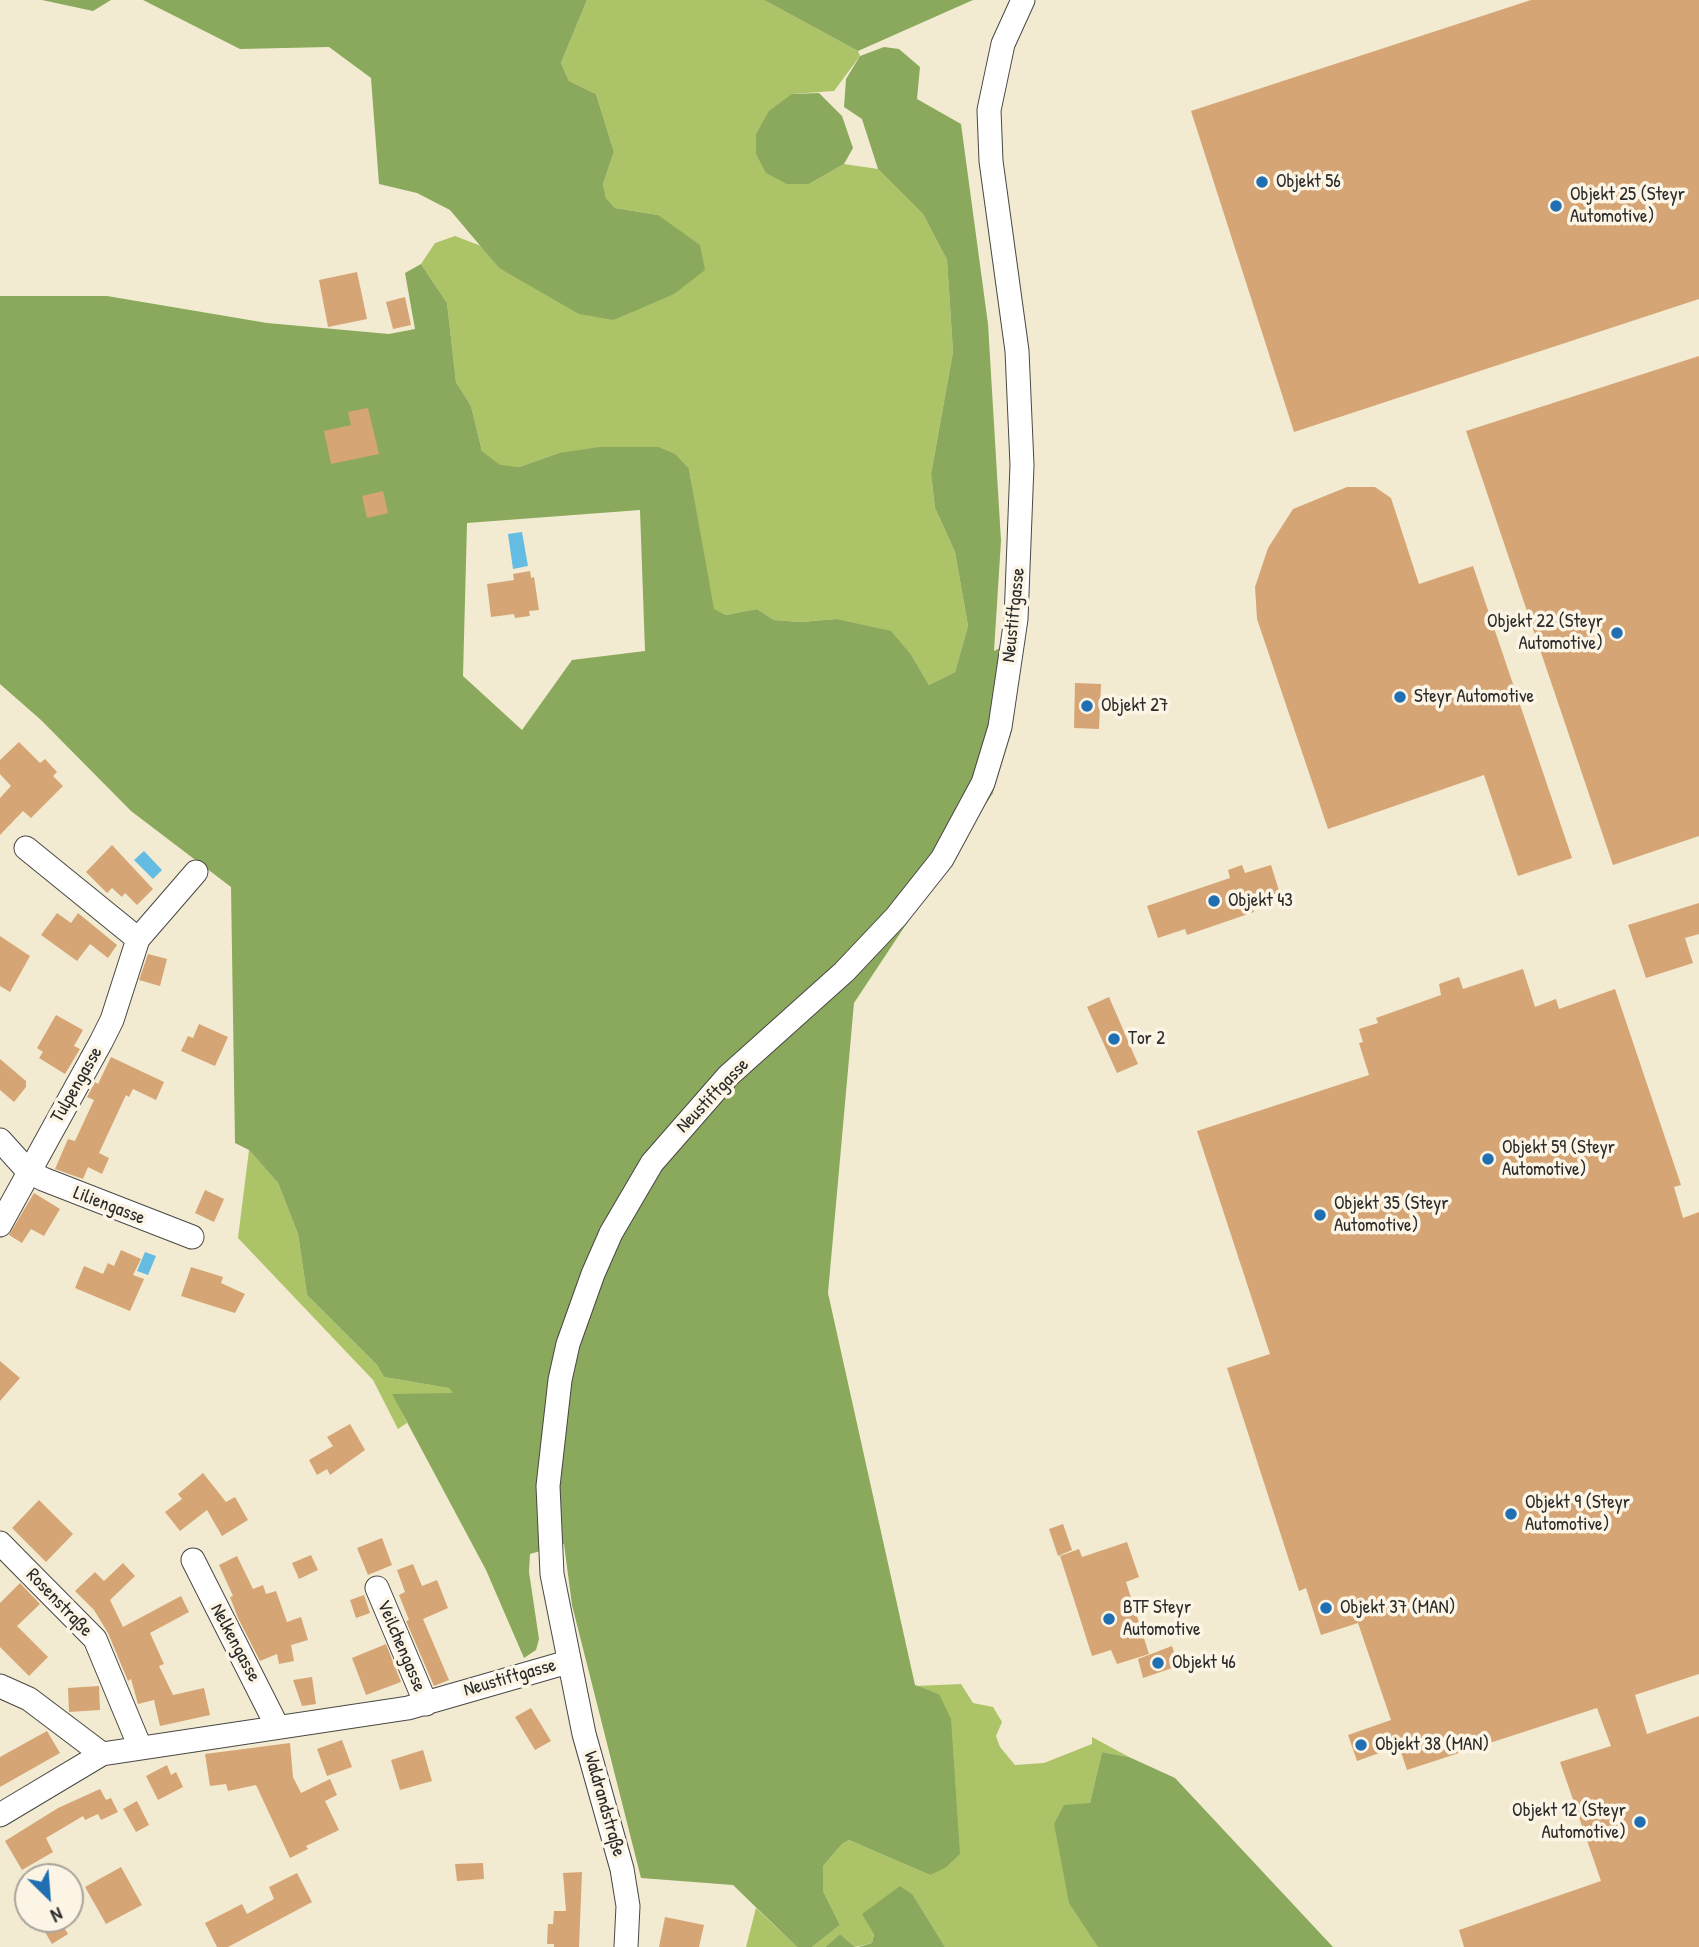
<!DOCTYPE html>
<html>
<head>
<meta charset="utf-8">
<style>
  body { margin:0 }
  #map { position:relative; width:1699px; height:1947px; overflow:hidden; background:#f2ebd1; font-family:"Patrick Hand",sans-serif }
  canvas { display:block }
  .north { position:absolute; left:14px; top:1863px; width:70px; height:70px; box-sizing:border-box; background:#fcf5e5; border:2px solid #a8a49b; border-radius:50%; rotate:155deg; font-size:19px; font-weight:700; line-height:28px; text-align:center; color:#2b2b2b }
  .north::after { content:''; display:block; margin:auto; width:24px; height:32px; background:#1f6fb2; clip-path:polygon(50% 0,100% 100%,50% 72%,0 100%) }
</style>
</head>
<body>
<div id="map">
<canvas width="1699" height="1947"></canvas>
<div class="north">N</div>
</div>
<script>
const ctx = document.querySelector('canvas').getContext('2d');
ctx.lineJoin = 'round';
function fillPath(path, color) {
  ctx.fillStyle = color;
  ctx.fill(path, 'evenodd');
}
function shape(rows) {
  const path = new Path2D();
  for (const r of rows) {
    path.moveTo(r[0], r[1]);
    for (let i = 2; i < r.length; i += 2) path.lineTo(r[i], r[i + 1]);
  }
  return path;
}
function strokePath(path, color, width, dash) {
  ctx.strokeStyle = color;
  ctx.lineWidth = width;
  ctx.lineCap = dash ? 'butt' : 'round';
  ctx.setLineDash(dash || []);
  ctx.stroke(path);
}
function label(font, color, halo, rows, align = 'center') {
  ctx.font = font + ' "Patrick Hand",sans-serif';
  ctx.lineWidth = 7;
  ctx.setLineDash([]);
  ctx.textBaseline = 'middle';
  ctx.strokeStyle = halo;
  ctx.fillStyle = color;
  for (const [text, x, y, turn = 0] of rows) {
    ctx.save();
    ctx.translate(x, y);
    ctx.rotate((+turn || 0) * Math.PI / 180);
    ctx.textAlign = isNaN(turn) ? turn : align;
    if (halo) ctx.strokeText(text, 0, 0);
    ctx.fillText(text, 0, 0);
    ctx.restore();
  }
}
fillPath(shape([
  [587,0,764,0,858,51,860,56,834,91,792,94,809,184,844,164,878,169,923,214,947,260,953,352,931,474,935,508,955,552,968,626,955,672,929,685,912,656,836,619,801,622,774,620,757,609,726,615,713,609,689,469,559,453,519,467,500,466,482,451,471,406,456,382,447,303,421,264,435,243,455,236,481,246,499,268,614,320,632,312,658,215,615,208,606,198,603,184,614,152,596,94,569,81,561,63],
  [249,1150,278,1183,298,1234,307,1295,377,1365,384,1377,450,1388,454,1394,393,1394,407,1423,398,1429,373,1380,238,1238],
  [961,1684,973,1703,993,1707,1002,1722,996,1736,1000,1747,1015,1765,1044,1763,1092,1744,1092,1737,1129,1757,1102,1752,1090,1803,1054,1824,1098,1947,945,1947,913,1895,874,1933,872,1943,855,1947,840,1934,825,1947,812,1947,840,1925,823,1891,823,1866,842,1844,849,1840,930,1875,939,1694,915,1686],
  [756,1908,797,1947,746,1947]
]), '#adc368');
fillPath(shape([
  [42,0,111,0,93,11],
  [143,0,587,0,561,63,569,81,596,94,614,152,603,184,606,198,615,208,658,215,700,245,705,270,674,294,614,320,579,314,499,268,450,210,417,193,379,184,371,78,329,47,240,49],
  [764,0,973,0,858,51],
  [884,47,899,49,920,67,917,99,961,124,988,324,1001,541,994,651,1021,638,993,793,854,1003,828,1293,915,1685,939,1694,951,1719,960,1854,945,1868,930,1875,849,1840,842,1844,823,1866,823,1891,840,1925,812,1947,797,1947,733,1885,641,1878,572,1605,564,1544,530,1554,529,1572,539,1639,536,1650,524,1658,486,1570,392,1394,453,1393,449,1388,384,1377,377,1365,307,1295,298,1234,278,1183,249,1150,235,1143,231,887,131,811,41,720,0,684,0,296,107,296,267,323,389,334,415,329,405,273,421,264,447,303,456,382,471,406,482,451,500,465,519,467,559,453,600,447,658,447,675,454,689,469,714,609,726,615,757,609,774,620,801,622,836,619,891,631,912,656,929,685,955,672,968,626,955,552,935,508,931,474,953,352,947,260,923,214,878,169,862,119,844,107,846,79,860,56],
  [640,510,645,651,572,660,522,730,463,676,467,523],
  [819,93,842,116,853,148,844,164,809,184,787,184,766,173,756,154,756,134,769,111,792,94],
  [1102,1752,1129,1757,1175,1778,1333,1947,1098,1947,1069,1903,1054,1824,1064,1805,1090,1803],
  [900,1886,913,1895,945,1947,858,1947,872,1943,874,1934,862,1914],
  [840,1934,855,1947,825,1947]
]), '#8aa95c');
fillPath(shape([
  [522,532,528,566,513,569,508,534],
  [144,851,162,870,153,879,134,860],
  [145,1252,156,1256,148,1275,137,1271]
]), '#65bce2');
fillPath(shape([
  [1531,0,1699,0,1699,299,1294,432,1191,111],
  [357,272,367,319,328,327,319,280],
  [405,297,411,325,393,329,386,302],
  [1699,356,1699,836,1613,865,1466,431],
  [368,408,379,454,331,464,324,431,351,425,348,412],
  [1347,487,1375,487,1391,498,1419,584,1473,566,1572,858,1518,876,1484,775,1328,829,1257,619,1255,587,1268,548,1293,509],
  [383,491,388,513,367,518,362,496],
  [530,571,531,578,534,577,539,610,529,611,530,616,515,618,514,614,491,617,487,584,514,580,513,574],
  [1075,683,1101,684,1099,729,1074,728],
  [19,742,40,763,45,759,57,772,53,776,63,786,31,818,23,811,0,835,0,798,11,786,0,774,0,760],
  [112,845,153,889,137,905,125,893,122,897,112,888,107,893,86,872],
  [1242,865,1245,873,1271,865,1281,897,1252,906,1254,912,1187,935,1185,929,1158,938,1147,906,1230,878,1228,870],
  [1699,903,1699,934,1685,938,1693,963,1646,978,1628,925],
  [57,913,71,923,78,913,117,945,108,958,90,944,77,961,41,935],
  [0,936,30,956,10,992,0,986],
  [148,954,167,959,160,986,139,980],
  [1523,969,1535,1007,1556,999,1559,1009,1615,989,1681,1185,1674,1187,1683,1218,1699,1212,1699,1674,1635,1695,1647,1734,1699,1716,1699,1947,1464,1947,1459,1930,1601,1881,1560,1762,1611,1746,1597,1708,1407,1770,1399,1746,1357,1761,1348,1735,1391,1720,1358,1623,1321,1635,1306,1588,1299,1591,1227,1368,1270,1354,1197,1131,1369,1075,1359,1043,1363,1042,1359,1029,1378,1023,1376,1018,1441,995,1439,984,1459,977,1463,989],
  [1109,997,1138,1064,1117,1073,1087,1007],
  [56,1015,83,1030,74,1046,80,1049,65,1074,39,1058,43,1052,37,1048],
  [199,1024,228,1037,215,1066,181,1051,188,1036,193,1038],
  [111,1057,164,1082,156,1100,133,1089,129,1097,126,1095,99,1153,109,1158,102,1174,88,1167,83,1179,55,1169,68,1139,75,1141,94,1100,87,1097,95,1082,98,1084],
  [0,1059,26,1081,26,1087,14,1102,0,1090],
  [205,1190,224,1199,214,1222,195,1213],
  [34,1193,60,1209,44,1236,31,1229,22,1243,9,1235],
  [121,1250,141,1259,133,1275,144,1279,130,1311,75,1288,84,1266,103,1274,108,1263,114,1266],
  [191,1267,223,1277,221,1283,245,1294,235,1313,181,1296],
  [0,1361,20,1378,0,1401],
  [350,1424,365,1450,330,1475,327,1469,317,1475,309,1460,333,1446,327,1437],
  [203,1473,226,1502,235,1497,248,1520,222,1536,207,1510,180,1531,165,1512,182,1499,178,1494],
  [39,1500,73,1534,46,1562,12,1528],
  [1063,1524,1072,1550,1058,1556,1049,1529],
  [382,1538,392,1565,368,1575,357,1548],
  [1127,1542,1139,1577,1126,1582,1149,1654,1117,1664,1111,1650,1092,1656,1060,1556,1079,1549,1082,1557],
  [311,1555,318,1570,299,1579,292,1563],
  [237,1556,253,1589,263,1585,266,1594,276,1591,287,1622,301,1617,308,1640,291,1645,294,1661,279,1664,277,1654,260,1661,238,1618,230,1597,233,1596,219,1565],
  [123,1563,135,1576,110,1600,123,1627,181,1596,189,1612,150,1633,164,1664,159,1666,173,1695,204,1688,210,1715,160,1726,154,1700,138,1704,131,1679,128,1681,108,1633,94,1610,75,1591,95,1572,104,1581],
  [413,1564,422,1586,437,1580,448,1608,423,1619,449,1680,434,1686,406,1621,409,1620,399,1595,405,1592,397,1570],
  [20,1583,40,1604,17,1626,48,1657,29,1676,0,1647,0,1603],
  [364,1595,370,1613,356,1618,350,1600],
  [386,1644,401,1682,366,1695,352,1658],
  [1172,1646,1178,1666,1143,1678,1138,1659],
  [312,1677,316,1704,302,1706,293,1680],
  [99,1686,100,1710,69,1712,68,1688],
  [531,1708,551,1741,535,1750,515,1717],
  [47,1731,60,1753,0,1787,0,1757],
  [342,1740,352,1767,327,1776,317,1749],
  [290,1743,293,1777,301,1793,330,1779,337,1795,325,1801,339,1830,306,1846,308,1849,290,1858,256,1785,228,1791,226,1784,210,1786,205,1754],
  [423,1750,432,1781,400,1790,391,1760],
  [167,1765,171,1775,176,1772,183,1787,158,1800,146,1776],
  [100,1789,106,1800,111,1798,118,1812,101,1820,98,1814,85,1820,83,1816,46,1838,53,1852,22,1870,5,1841,58,1808],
  [137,1801,149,1825,136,1832,123,1809],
  [483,1863,484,1879,457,1881,455,1864],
  [121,1867,142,1905,106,1924,85,1887],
  [582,1872,579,1947,554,1947,554,1944,547,1944,548,1924,553,1924,554,1911,566,1911,563,1873],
  [297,1873,312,1902,228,1947,217,1947,205,1923,242,1904,247,1914,274,1899,269,1887],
  [665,1917,704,1925,699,1947,659,1947],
  [59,1919,68,1934,52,1944,42,1927]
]), '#d6a575');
const minor = shape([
  [26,848,138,939],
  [0,1140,28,1171,43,1179,192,1237],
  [0,1225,101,1042,112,1020,138,939,196,872],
  [0,1543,95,1639,140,1747],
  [193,1560,277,1726],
  [377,1588,426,1704],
  [0,1686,29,1699,102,1754],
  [0,1815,102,1754,408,1708,568,1662],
  [626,1947,628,1906,622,1869,584,1734,552,1574,548,1486,560,1380,568,1344,593,1274,611,1233,652,1163,728,1076,844,972,896,917,942,859,983,783,1000,727,1016,619,1022,465,1017,351,991,161,989,110,1003,44,1023,0]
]);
strokePath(minor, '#494844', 25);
strokePath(minor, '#fff', 23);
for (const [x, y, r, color] of [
  [1262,182,7,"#1f6fb2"],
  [1556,206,7,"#1f6fb2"],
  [1617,633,7,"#1f6fb2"],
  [1400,697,7,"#1f6fb2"],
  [1087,706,7,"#1f6fb2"],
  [1214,901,7,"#1f6fb2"],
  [1114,1039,7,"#1f6fb2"],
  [1488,1159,7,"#1f6fb2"],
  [1320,1215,7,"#1f6fb2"],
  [1511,1514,7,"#1f6fb2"],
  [1326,1608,7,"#1f6fb2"],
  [1109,1619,7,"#1f6fb2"],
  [1158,1663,7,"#1f6fb2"],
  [1361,1745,7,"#1f6fb2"],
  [1640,1822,7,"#1f6fb2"]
]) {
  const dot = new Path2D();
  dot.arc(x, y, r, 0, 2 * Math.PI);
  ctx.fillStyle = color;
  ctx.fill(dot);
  strokePath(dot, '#fcf5e5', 2.5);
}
label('19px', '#2b2b2b', '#fcf5e5', [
  ["Objekt 56",1276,182],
  ["Objekt 25 (Steyr",1570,195],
  ["Automotive)",1570,217],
  ["Objekt 22 (Steyr",1603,622,"right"],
  ["Automotive)",1603,644,"right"],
  ["Steyr Automotive",1414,697],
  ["Objekt 27",1101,706],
  ["Objekt 43",1228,901],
  ["Tor 2",1128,1039],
  ["Objekt 59 (Steyr",1502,1148],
  ["Automotive)",1502,1170],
  ["Objekt 35 (Steyr",1334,1204],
  ["Automotive)",1334,1226],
  ["Objekt 9 (Steyr",1525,1503],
  ["Automotive)",1525,1525],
  ["BTF Steyr",1123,1608],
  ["Automotive",1123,1630],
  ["Objekt 37 (MAN)",1340,1608],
  ["Objekt 46",1172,1663],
  ["Objekt 38 (MAN)",1375,1745],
  ["Objekt 12 (Steyr",1626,1811,"right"],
  ["Automotive)",1626,1833,"right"]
], 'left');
label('19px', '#2b2b2b', '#fcf5e5', [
  ["Neustiftgasse",1014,615,-84],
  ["Tulpengasse",77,1085,-60],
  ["Neustiftgasse",713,1096,-46],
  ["Liliengasse",109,1206,21],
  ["Rosenstraße",59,1603,46],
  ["Nelkengasse",235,1643,62],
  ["Veilchengasse",401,1646,67],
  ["Neustiftgasse",510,1678,-16],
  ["Waldrandstraße",604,1804,74]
]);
</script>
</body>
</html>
